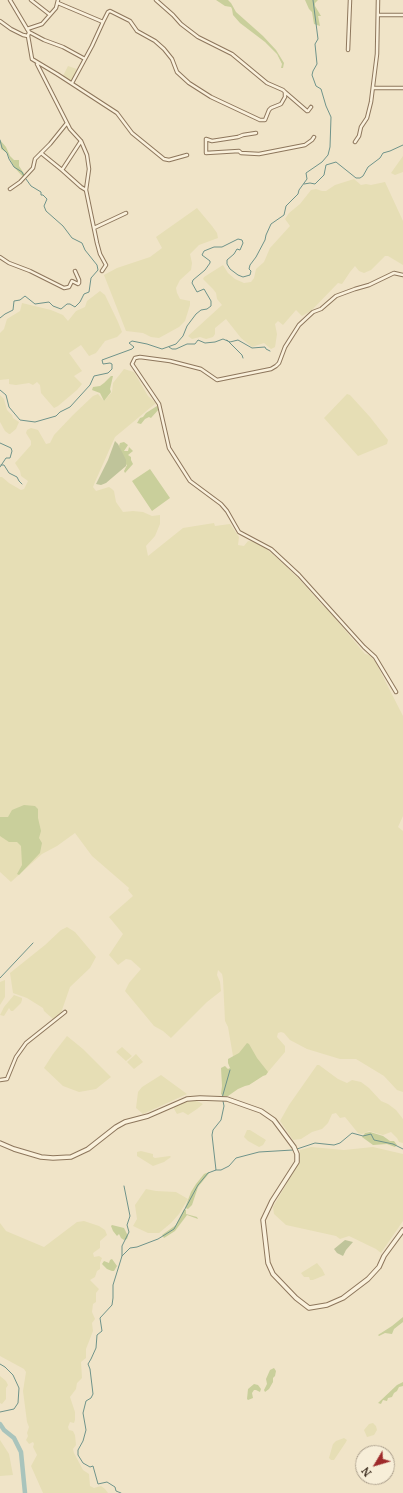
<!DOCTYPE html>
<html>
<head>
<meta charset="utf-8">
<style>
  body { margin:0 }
  #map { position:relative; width:403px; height:1493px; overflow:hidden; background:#f0e4c8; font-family:"PT Serif",serif }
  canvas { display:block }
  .north { position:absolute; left:355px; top:1445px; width:40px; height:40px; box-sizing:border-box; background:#f7eed8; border:1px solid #ada18e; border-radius:50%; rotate:232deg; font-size:11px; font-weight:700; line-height:16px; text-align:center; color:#3d2e20 }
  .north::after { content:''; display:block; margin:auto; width:14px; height:18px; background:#9e2a2b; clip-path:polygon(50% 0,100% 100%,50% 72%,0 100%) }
</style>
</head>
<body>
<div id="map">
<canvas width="403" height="1493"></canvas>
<div class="north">N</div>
</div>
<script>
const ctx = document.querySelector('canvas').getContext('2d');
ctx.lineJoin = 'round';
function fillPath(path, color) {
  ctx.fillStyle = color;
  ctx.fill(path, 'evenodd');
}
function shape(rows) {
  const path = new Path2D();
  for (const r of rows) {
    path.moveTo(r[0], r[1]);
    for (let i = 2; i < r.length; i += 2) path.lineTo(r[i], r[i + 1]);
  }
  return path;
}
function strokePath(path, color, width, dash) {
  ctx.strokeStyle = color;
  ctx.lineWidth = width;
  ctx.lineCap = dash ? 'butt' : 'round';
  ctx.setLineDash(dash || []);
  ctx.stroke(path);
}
fillPath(shape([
  [68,66,77,69,72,81,68,80,63,76],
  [403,156,403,172,395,175,391,173],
  [354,179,361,185,366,184,371,185,385,182,403,221,403,265,388,256,385,256,371,270,364,273,359,271,355,266,350,272,342,284,338,283,311,311,302,316,296,310,283,325,278,321,275,324,277,334,275,347,271,349,264,343,252,347,241,338,226,319,215,328,215,334,213,337,206,339,200,337,192,339,188,336,222,305,217,299,216,293,213,289,203,279,204,277,223,265,228,273,235,279,244,283,251,282,254,278,256,269,264,262,270,248,290,226,285,219,289,213,300,204,311,190,316,189,322,191,326,191,335,185],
  [197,208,212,226,217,233,218,238,199,245,190,254,192,263,191,270,180,280,176,288,177,293,180,299,190,301,190,305,185,321,179,327,159,338,151,337,143,333,126,331,104,275,117,268,150,257,162,248,156,237],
  [100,291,105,295,118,322,122,332,117,337,105,341,96,353,89,356,81,345,69,353,82,371,74,376,82,384,77,390,58,406,54,408,41,393,40,385,37,382,33,385,29,383,16,385,9,384,9,379,0,380,0,333,4,329,7,319,20,311,22,303,51,310,63,315,68,321,76,311,85,307,87,301],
  [124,369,134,372,148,396,156,403,115,437,95,482,93,487,96,491,109,487,112,489,114,491,116,502,123,512,133,511,143,512,152,516,160,515,160,524,155,536,146,546,148,556,183,528,214,523,215,526,230,524,239,537,238,545,244,546,248,541,258,542,277,558,300,580,323,606,328,610,365,654,369,655,375,661,403,716,403,816,398,827,403,831,403,1092,397,1090,384,1076,356,1059,340,1059,307,1049,290,1040,284,1033,281,1032,278,1033,277,1037,285,1046,285,1052,268,1072,249,1085,234,1062,228,1027,225,1021,223,979,222,974,218,970,217,975,220,982,221,991,207,1002,171,1038,163,1031,154,1026,125,991,129,983,141,969,131,960,126,959,118,965,109,955,123,934,109,917,133,896,128,890,129,888,92,856,75,833,57,846,42,854,12,881,11,882,0,872,0,477,2,477,9,483,21,490,24,489,28,481,21,476,20,471,15,463,31,445,31,441,26,433,27,430,31,428,38,430,46,444,50,443,54,435,73,415,93,396,98,394,104,401,112,392,113,383],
  [347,394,350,395,370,417,388,440,387,444,358,456,324,418],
  [0,395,4,399,7,410,12,415,13,418,19,422,16,429,10,434,9,434,5,431,0,422],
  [67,927,75,932,96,957,90,968,70,987,61,1013,53,1019,44,1011,43,1008,27,998,13,993,10,973,45,945,61,930],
  [5,980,5,997,0,1005,0,982],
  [14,995,22,998,22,1000,21,1003,13,1011,11,1011,9,1008,4,1016,0,1015,4,1007],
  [67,1036,83,1049,111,1077,96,1089,79,1092,63,1086,44,1068,53,1054],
  [122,1047,132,1056,126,1061,116,1052],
  [136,1054,143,1062,134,1069,127,1062],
  [317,1065,319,1065,338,1079,347,1083,352,1080,361,1082,369,1088,381,1101,388,1104,396,1110,403,1119,403,1143,399,1142,397,1138,391,1132,383,1135,369,1131,362,1134,358,1133,345,1117,340,1118,336,1113,332,1114,328,1123,322,1129,312,1132,301,1139,293,1140,280,1121,289,1105],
  [161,1075,187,1094,143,1114,136,1108,138,1092,142,1087],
  [188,1101,197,1101,203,1104,197,1109,188,1115,183,1112,177,1114,173,1107],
  [247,1130,250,1130,266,1140,263,1145,259,1147,248,1141,244,1137],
  [311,1147,344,1150,373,1147,403,1154,403,1221,381,1253,376,1249,349,1236,340,1239,336,1236,286,1225,274,1214,273,1207,298,1164,300,1150],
  [141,1151,153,1154,153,1157,155,1158,170,1156,171,1157,164,1162,153,1166,137,1156,137,1152],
  [146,1189,156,1191,176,1192,188,1199,179,1214,171,1223,159,1233,148,1233,133,1226,137,1219,135,1205],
  [84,1221,99,1226,105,1230,107,1235,100,1241,100,1248,93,1253,94,1257,99,1256,102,1258,100,1263,100,1269,97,1271,95,1277,90,1280,99,1289,96,1293,96,1302,93,1304,92,1312,95,1319,92,1323,93,1331,86,1349,86,1358,81,1362,82,1378,77,1383,76,1389,70,1397,75,1412,75,1420,74,1423,70,1422,68,1427,69,1430,73,1431,75,1435,76,1445,73,1449,74,1453,83,1470,89,1474,90,1486,94,1488,101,1486,105,1489,108,1493,43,1493,31,1466,37,1455,33,1447,34,1444,33,1442,29,1444,26,1440,28,1436,27,1433,29,1427,27,1422,23,1391,26,1372,24,1369,0,1356,0,1223,6,1231,44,1247,77,1222],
  [317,1263,322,1269,325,1275,313,1280,310,1280,309,1277,304,1277,301,1273],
  [0,1376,6,1381,8,1385,6,1388,6,1399,2,1404,0,1403],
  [373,1423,376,1426,377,1430,374,1435,367,1437,364,1430,369,1424],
  [344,1438,347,1440,346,1442,334,1460,331,1460,329,1458,333,1444,336,1441],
  [0,1440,9,1454,13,1475,0,1476]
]), '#e6deb5');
fillPath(shape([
  [216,0,228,0,231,3,236,12,263,36,276,50,284,63,283,68,281,68,282,64,277,54,265,42,240,23,233,15,232,9,231,7,225,6],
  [305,0,318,0,315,3,315,6,321,16,318,16,320,26,314,24,312,12,309,9],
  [0,140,6,147,10,156,14,160,19,160,19,166,25,175,23,177,14,167,7,153,1,149],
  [111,376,113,376,110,389,111,392,104,401,100,393,92,390,93,387,100,386,104,383],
  [157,406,159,409,151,418,149,417,145,419,141,424,137,423,140,418,143,417,146,413],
  [124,442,128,445,124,451,128,451,129,447,133,451,128,455,131,457,131,460,133,464,125,473,124,471,127,465,125,464,119,446,120,443],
  [150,469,170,498,152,511,132,481],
  [24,805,35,806,38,809,38,818,41,831,39,838,42,843,40,853,19,875,17,874,22,865,21,846,17,842,9,842,0,836,0,817,8,817,12,810],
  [247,1043,249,1044,257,1058,268,1072,266,1075,263,1076,249,1085,245,1086,238,1089,228,1096,223,1096,221,1094,222,1086,221,1068,225,1066,228,1069,230,1068,228,1063,228,1059,239,1053],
  [370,1132,383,1136,390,1141,394,1141,397,1145,395,1147,387,1144,373,1145,362,1137,365,1133],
  [209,1172,210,1172,198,1187,192,1205,188,1209,185,1208,191,1192,196,1184,204,1174],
  [184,1209,186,1210,186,1214,197,1217,198,1219,187,1215,175,1231,164,1238,162,1235,176,1225],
  [112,1225,124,1228,128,1236,127,1239,124,1240,121,1238,119,1234,117,1236,113,1231,111,1226],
  [112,1259,117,1266,114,1271,112,1271,107,1269,102,1264,104,1261,109,1263,110,1260],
  [403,1317,403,1322,394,1329,392,1334,385,1333,379,1336,378,1335,392,1326],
  [274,1368,276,1371,275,1376,273,1378,273,1382,269,1389,265,1392,264,1390,267,1384,266,1379,270,1370],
  [403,1382,403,1386,399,1387,397,1391,394,1393,392,1397,388,1398,387,1401,383,1400,381,1404,378,1403,397,1385],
  [254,1384,258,1385,261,1389,260,1392,256,1390,254,1390,252,1393,253,1398,248,1400,247,1399,248,1389]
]), '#c9cf9b');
fillPath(shape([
  [115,441,118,444,126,460,126,466,106,483,101,485,96,484,108,460],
  [345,1240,353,1242,346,1250,343,1256,337,1253,334,1249]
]), '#bfc49a');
strokePath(shape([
  [0,140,2,148,7,153,9,159,14,167,22,172,24,176],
  [304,184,310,183,315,184,324,175,326,165,336,162,356,178,360,178,363,176,368,167,380,158,383,153,390,151,403,145],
  [0,318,5,314,13,310,14,301,20,300,25,296,35,304,49,302,53,306,61,309,67,304,70,304,75,307,80,302,84,294,89,292,91,278,98,270,97,265,85,250,82,243,72,238,63,226,46,211,44,206,47,199,43,195,41,195,41,192,31,186,26,179],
  [227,340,242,355,243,358],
  [169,347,172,349,176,349,187,344,195,344,198,340,205,343,215,342,223,339,230,342,238,340,252,348,265,347,266,349,270,351],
  [0,390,6,395,9,407,20,420,35,422,56,416,60,412,70,407,90,385,94,376,108,373,112,369,112,364,110,363,103,364,102,360,132,349,134,347,129,343,132,341,147,344,162,349,176,344,183,336,187,326,196,314,201,310,207,309,211,306,211,301,204,289,197,292,192,283,193,280,205,270,210,263,210,261,202,255,204,251,214,247,222,247,238,239,242,240,243,243,240,250,237,249,234,254,227,260,227,264,230,269,238,275,243,277,250,275,251,271,249,269,250,265,256,257,265,240,266,235,271,224,284,215,286,206,298,194,299,190,307,179,306,173,322,162,328,155,330,147,331,117,326,106,321,89,316,86,312,75,313,71,317,64,315,44,318,39,313,0],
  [0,443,11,448,12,451,10,458,6,458,0,467],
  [1,465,4,465,9,473,17,477,19,481,22,484],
  [0,978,33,943],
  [222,1098,230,1070],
  [297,1149,315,1143,334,1145,340,1143,352,1133,363,1136,371,1134,374,1140,393,1144,403,1149],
  [216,1170,221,1170,229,1166,236,1158,259,1152,293,1150],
  [122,1256,130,1248,137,1247,158,1239,174,1229,198,1185,208,1173,216,1170,212,1135,213,1130,221,1120,224,1106,223,1101],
  [0,1364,5,1367,13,1375,19,1388,18,1403,14,1409,0,1412],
  [121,1493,116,1491,115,1487,107,1482,98,1484,93,1466,90,1467,83,1463,78,1455,78,1450,83,1441,86,1430,83,1413,86,1401,91,1398,93,1394,90,1369,88,1364,91,1359,96,1348,97,1335,102,1331,100,1318,112,1305,113,1298,113,1285,122,1256,122,1246,129,1232,127,1225,130,1216,124,1186]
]), '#6f938a', 1);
strokePath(shape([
  [0,1424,4,1430,14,1438,21,1452,25,1493]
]), '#a9c4bc', 4.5);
const minor = shape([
  [10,0,29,32,28,36,32,59,57,74,117,113,132,133,164,159,169,160,187,155],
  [31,0,49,14],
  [58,3,103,22,108,12,110,11,130,21,137,31,155,41,164,49,172,59,177,72,189,83,211,97,260,120,265,120,269,110,271,108,281,104,285,97,285,92,283,90,267,83,232,54,198,37,181,24,173,15,156,0],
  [378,15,403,15],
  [0,21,11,29,23,35,28,36],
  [27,29,42,24,56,8,58,0],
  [29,32,44,40,63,47,85,59],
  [348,50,350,0],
  [72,83,92,46,103,22],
  [373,88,403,88],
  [285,92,307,111,308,111,311,107],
  [67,123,70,129,81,141,87,155,89,169,86,190],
  [256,133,243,135,238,137,212,141,206,139,206,153,239,151,241,153,259,154,305,145,312,140,314,137],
  [355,142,359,136,361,127,367,118,371,102,377,54,378,0],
  [41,153,62,170,81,187,86,190,97,243,100,254,106,265,102,271],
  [62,170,81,141],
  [10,189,20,182,33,168,35,159,50,144,67,123,37,64],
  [94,228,126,213],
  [0,257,9,263,30,271,64,288,69,287,72,281,78,284,79,283,79,280,75,271],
  [396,692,375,657,364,647,299,575,271,549,239,532,227,511,221,504,190,481,169,448,159,404,132,364,135,358,140,357,170,361,201,369,217,380,271,369,276,366,279,363,285,347,299,325,313,312,321,309,336,296,355,289,369,285,394,273,403,275],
  [0,1080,7,1079,16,1057,26,1043,65,1012]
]);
const tertiary = shape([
  [0,1143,14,1149,41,1157,53,1158,71,1157,88,1149,116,1127,125,1122,148,1116,187,1099,200,1098,227,1099,261,1111,274,1120,294,1147,297,1154,297,1162,272,1201,263,1220,268,1263,273,1274,296,1298,309,1308,327,1305,343,1298,368,1279,379,1267,384,1256,403,1230]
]);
strokePath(minor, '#8d765c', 4.5);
strokePath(tertiary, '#8d765c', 5.5);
strokePath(minor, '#faf1dc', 2.5);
strokePath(tertiary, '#faf1dc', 3.5);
</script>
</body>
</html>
